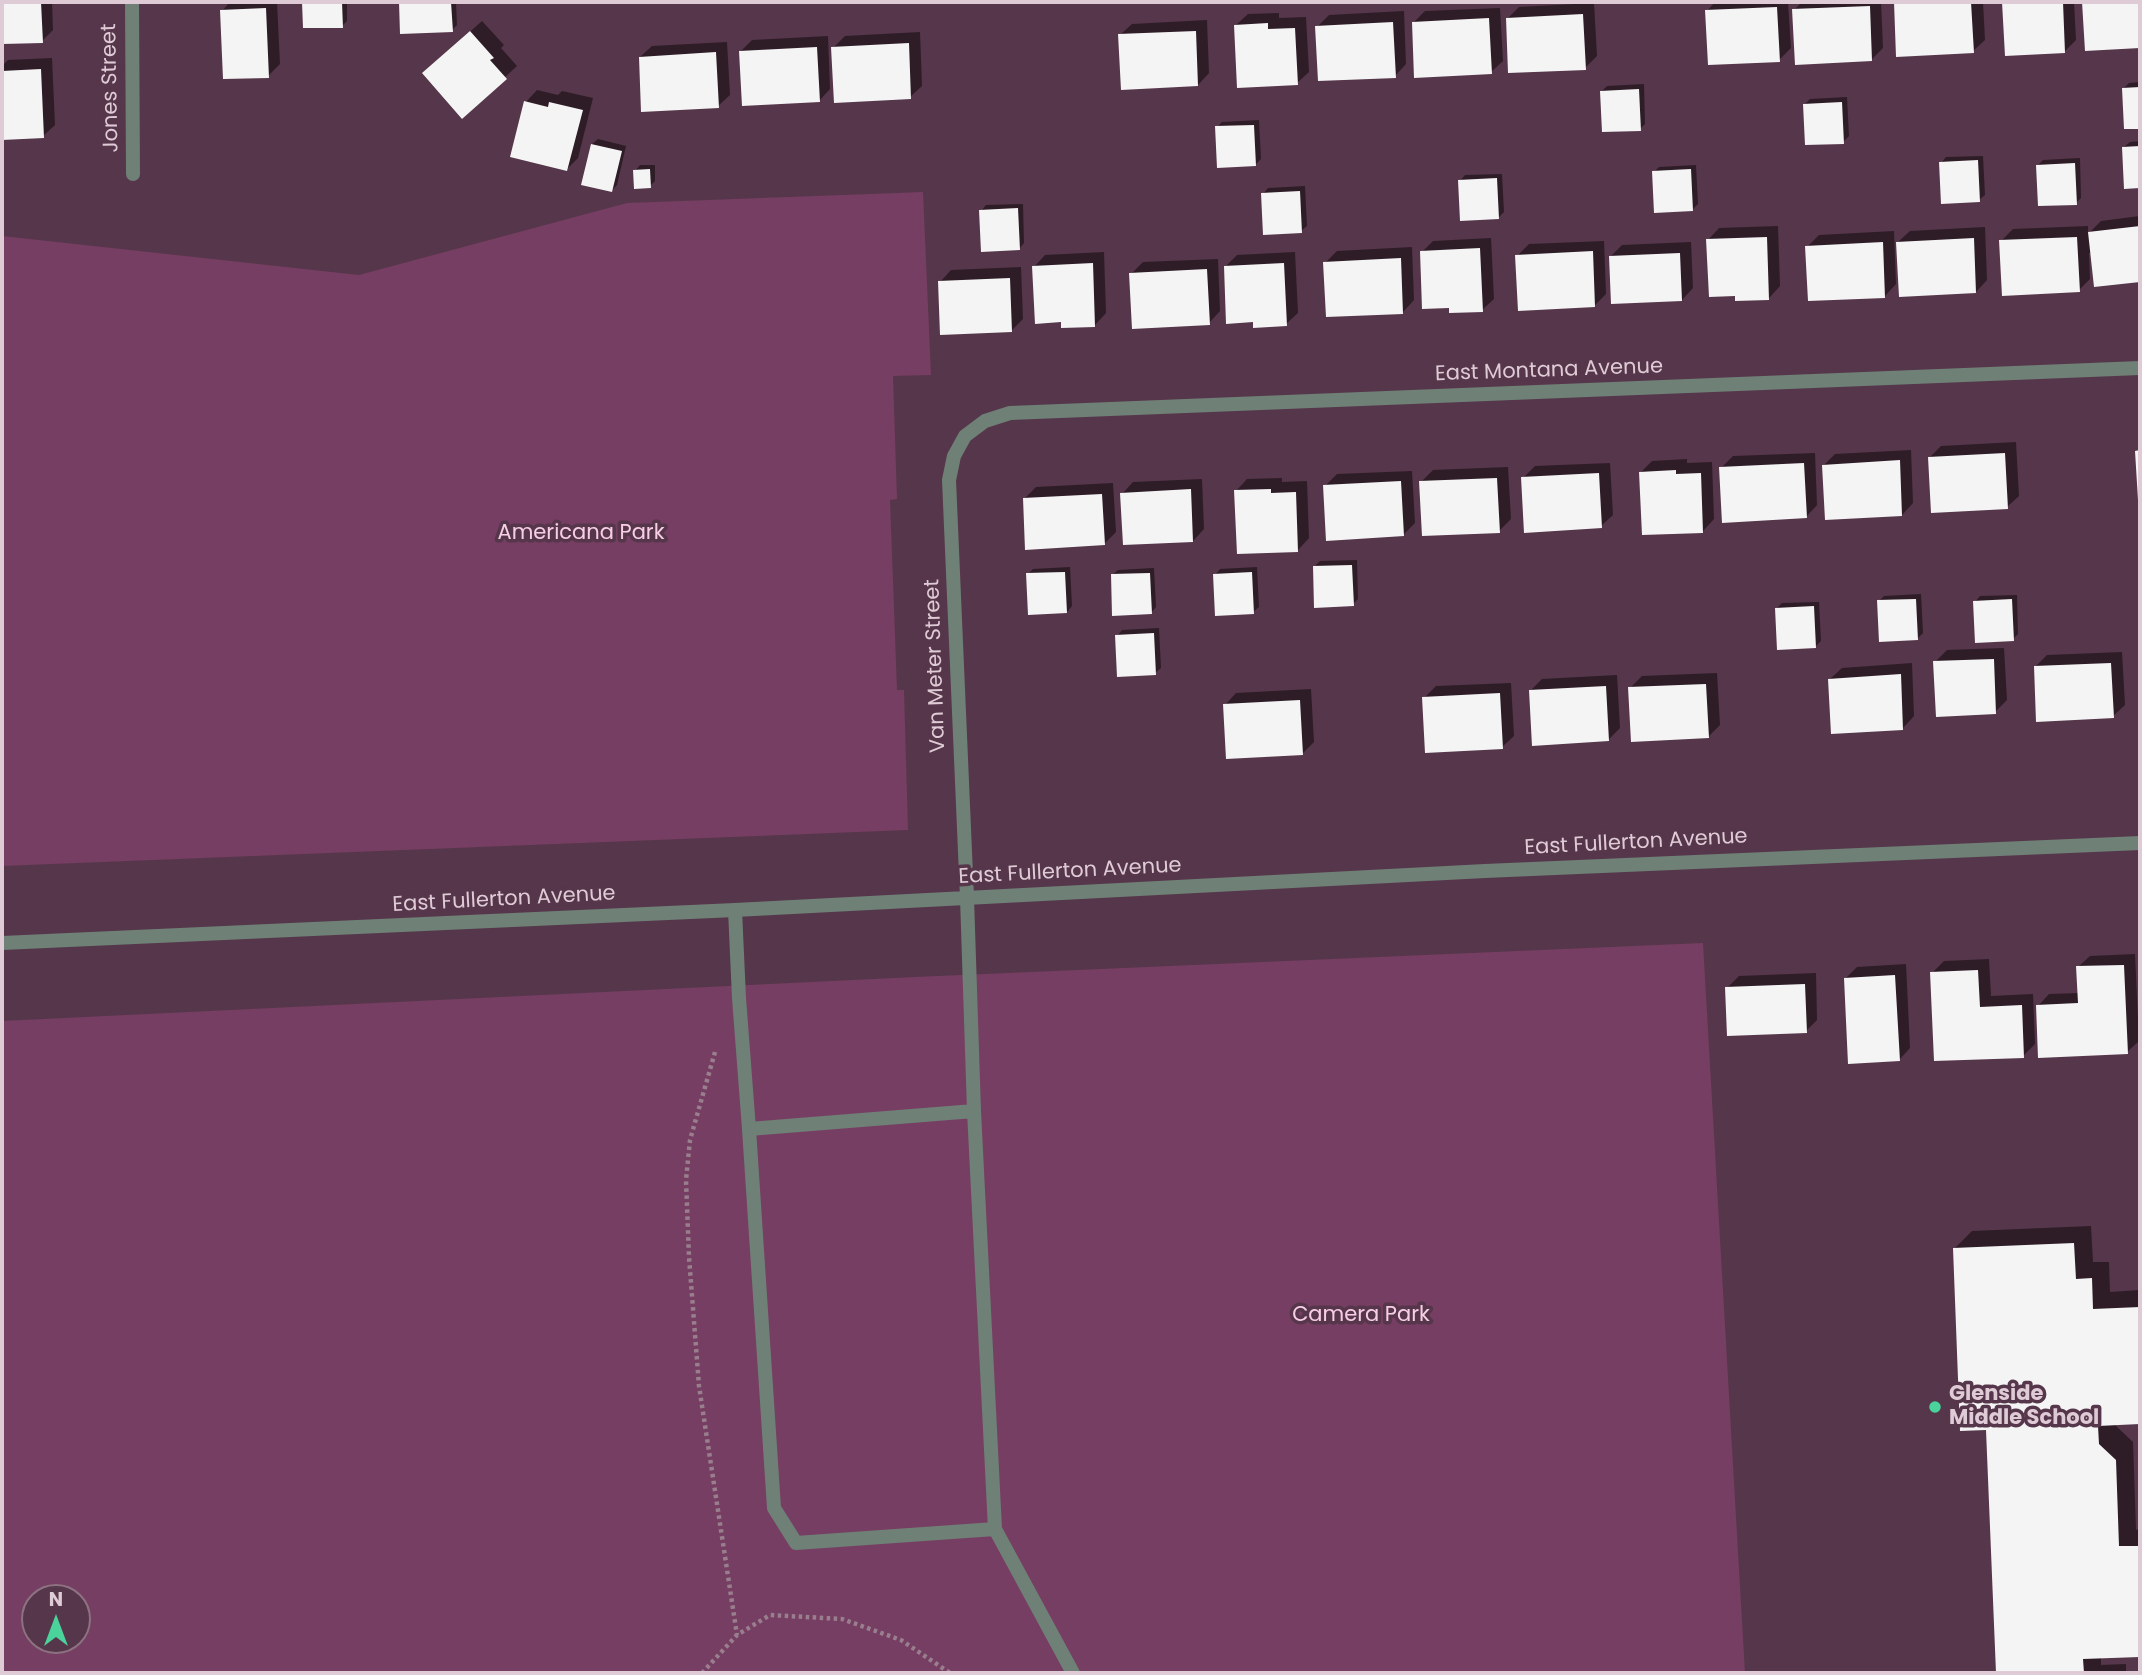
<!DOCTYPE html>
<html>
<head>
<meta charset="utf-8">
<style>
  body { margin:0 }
  #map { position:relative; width:2142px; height:1675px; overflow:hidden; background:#56364a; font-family:Poppins,sans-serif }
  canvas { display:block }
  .frame { position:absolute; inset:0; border:4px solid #dfcbd6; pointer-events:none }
  .north { position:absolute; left:21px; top:1584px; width:70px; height:70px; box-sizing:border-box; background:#56364a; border:2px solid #8d7282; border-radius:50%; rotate:0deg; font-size:19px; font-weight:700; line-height:28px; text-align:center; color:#dfcbd6 }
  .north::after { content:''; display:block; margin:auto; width:24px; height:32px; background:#4ad49c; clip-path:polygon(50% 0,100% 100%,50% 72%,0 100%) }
</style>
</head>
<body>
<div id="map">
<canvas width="2142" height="1675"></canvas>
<div class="frame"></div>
<div class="north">N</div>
</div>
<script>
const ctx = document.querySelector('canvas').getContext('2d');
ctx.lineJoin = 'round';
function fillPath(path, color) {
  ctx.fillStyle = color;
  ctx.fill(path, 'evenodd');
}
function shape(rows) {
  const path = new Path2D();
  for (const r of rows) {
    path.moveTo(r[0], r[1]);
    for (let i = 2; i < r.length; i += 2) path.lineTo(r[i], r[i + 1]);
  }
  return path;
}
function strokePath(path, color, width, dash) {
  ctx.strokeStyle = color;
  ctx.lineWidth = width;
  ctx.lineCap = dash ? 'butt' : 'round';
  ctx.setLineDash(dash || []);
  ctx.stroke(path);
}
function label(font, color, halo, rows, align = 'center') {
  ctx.font = font + ' Poppins,sans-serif';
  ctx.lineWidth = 7;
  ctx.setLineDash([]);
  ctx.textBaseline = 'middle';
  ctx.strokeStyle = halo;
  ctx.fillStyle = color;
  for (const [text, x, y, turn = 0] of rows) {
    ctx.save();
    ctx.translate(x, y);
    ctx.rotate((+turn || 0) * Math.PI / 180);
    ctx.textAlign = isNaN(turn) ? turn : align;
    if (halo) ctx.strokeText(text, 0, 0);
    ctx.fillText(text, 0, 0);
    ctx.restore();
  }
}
fillPath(shape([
  [923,192,931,375,893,376,897,499,890,500,897,690,904,690,908,830,2,866,2,236,359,275,627,203],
  [1703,943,1745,1673,2,1673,2,1021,915,977],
  [35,1598,77,1598,77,1640,35,1640]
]), '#763e62');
fillPath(shape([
  [2,2,52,2,53,30,42,41,2,42],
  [230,2,277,2,280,64,268,76,222,11],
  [304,2,347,2,347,21,342,26,305,27],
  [401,2,456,2,457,25,452,30,402,33],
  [1715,2,1788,2,1791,48,1779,60,1707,11],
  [1802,2,1881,2,1883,48,1872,59,1794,10],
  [1896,2,1983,2,1985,40,1973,51,1898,55],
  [2004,2,2074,2,2076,40,2065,51,2006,54],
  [2084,2,2140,2,2140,46,2086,49],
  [1594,3,1597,56,1585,68,1507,19,1519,7],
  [1500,8,1503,61,1491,72,1413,23,1425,11],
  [1404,11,1406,64,1395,76,1317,27,1329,15],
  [1279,13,1279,18,1306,17,1309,72,1297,83,1236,25,1248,14],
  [1207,20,1209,73,1198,85,1120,35,1132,24],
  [482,21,504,45,501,48,517,66,463,116,436,62],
  [920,32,922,86,910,97,833,48,845,36],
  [828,36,830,89,819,101,741,51,752,40],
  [727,42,730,95,718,106,640,57,652,46],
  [52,58,55,125,43,136,2,138,2,66,8,60],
  [2140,82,2140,127,2125,128,2124,88,2129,83],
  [1644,84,1645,124,1640,129,1602,91,1607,86],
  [537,90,558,95,562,91,593,98,578,158,567,169,526,102],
  [1847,97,1849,136,1843,142,1805,104,1810,99],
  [1259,120,1261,159,1255,165,1217,127,1222,122],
  [598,139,626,146,617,185,612,190,592,144],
  [2140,141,2140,186,2126,187,2124,147,2130,142],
  [1983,156,1985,195,1979,200,1941,163,1946,157],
  [2080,158,2081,198,2076,203,2038,165,2043,160],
  [640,165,655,165,655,181,650,186,635,171],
  [1696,165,1698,204,1692,210,1654,172,1659,167],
  [1502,174,1504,212,1498,218,1460,181,1465,175],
  [1305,186,1307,226,1301,231,1263,194,1268,188],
  [1023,204,1024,243,1019,249,981,211,986,205],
  [2140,216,2140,280,2096,285,2092,253,2089,253,2090,279,2079,290,2001,241,2013,229,2088,226,2088,234,2101,221],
  [1778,226,1780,286,1769,298,1708,240,1719,228],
  [1985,227,1987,280,1976,292,1898,242,1910,231],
  [1894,231,1896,284,1885,296,1807,247,1819,235],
  [1491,238,1494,299,1482,310,1422,252,1433,241],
  [1604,241,1606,294,1595,305,1517,256,1529,244],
  [1691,242,1693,288,1682,300,1610,257,1622,245],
  [1412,247,1414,300,1403,312,1325,263,1337,251],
  [1104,252,1106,313,1095,325,1034,267,1045,255],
  [1295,252,1298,313,1286,324,1254,321,1226,266,1237,255],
  [1218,259,1220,311,1209,323,1131,274,1143,262],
  [1021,267,1023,319,1012,330,940,282,951,270],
  [2016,442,2019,496,2007,507,1929,458,1941,446],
  [1911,450,1913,503,1902,515,1824,465,1835,454],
  [1815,453,1817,505,1806,517,1721,468,1733,456],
  [1687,459,1687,463,1712,462,1714,519,1703,531,1641,472,1652,461],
  [1610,463,1613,515,1601,526,1523,478,1535,466],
  [1508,467,1511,519,1499,531,1421,482,1433,470],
  [1412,471,1415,523,1403,535,1325,486,1337,474],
  [1282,478,1282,482,1307,481,1309,538,1298,550,1236,491,1247,479],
  [1202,479,1204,529,1193,541,1122,494,1133,482],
  [1113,483,1116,532,1104,544,1024,499,1036,487],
  [1357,560,1358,599,1353,604,1314,567,1320,561],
  [1070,567,1072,606,1067,612,1028,574,1033,569],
  [1257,567,1259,607,1253,612,1215,575,1220,569],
  [1154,568,1156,607,1151,613,1112,575,1118,570],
  [1921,594,1923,633,1917,639,1879,601,1884,596],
  [2017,595,2018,634,2013,639,1975,602,1980,596],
  [1819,602,1821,641,1816,646,1777,608,1782,603],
  [1159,628,1161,668,1155,673,1117,636,1122,630],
  [2004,648,2007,700,1995,712,1935,662,1947,650],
  [2122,652,2125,705,2113,716,2035,667,2047,655],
  [2140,652,2140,689,2138,653],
  [1912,663,1914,716,1903,728,1830,679,1842,668],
  [1717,673,1720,725,1708,737,1630,688,1642,676],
  [1617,675,1620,728,1608,740,1530,691,1542,679],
  [1511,683,1514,736,1502,747,1424,698,1436,686],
  [1311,689,1314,742,1303,753,1225,705,1236,693],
  [2135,954,2139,1041,2127,1052,2038,1006,2049,994,2079,993,2078,967,2090,956],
  [1989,959,1991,996,2033,994,2035,1044,2023,1056,1932,973,1944,961],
  [1906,964,1910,1048,1899,1060,1846,978,1857,967],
  [1816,973,1817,1020,1806,1031,1727,988,1739,976],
  [2091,1226,2093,1262,2109,1262,2110,1292,2140,1290,2140,1422,2116,1423,2116,1426,2133,1442,2136,1530,2140,1529,2140,1655,2101,1657,2101,1665,2126,1664,2126,1673,1997,1673,1987,1428,1954,1249,1972,1231]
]), '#0007');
fillPath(shape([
  [2,2,41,2,43,43,2,44],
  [302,2,342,2,343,28,303,28],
  [399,2,451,2,453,32,400,34],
  [1894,2,1971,2,1974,53,1896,57],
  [2002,2,2063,2,2065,53,2005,56],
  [2082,2,2140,2,2140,48,2085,51],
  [1870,6,1872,61,1795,65,1792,9],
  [1777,7,1780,62,1708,65,1705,10],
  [266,8,269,78,223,79,220,10],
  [1583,14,1586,70,1508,73,1506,18],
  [1489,18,1492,74,1414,78,1412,22],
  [1393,22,1396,78,1318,81,1315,26],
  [1268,23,1268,29,1295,28,1298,85,1237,88,1234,25],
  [470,31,494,58,490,60,507,79,462,119,422,73],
  [1196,31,1198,86,1121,90,1118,34],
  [909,43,911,99,834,103,831,47],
  [817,47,820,102,742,106,739,51],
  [716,52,719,108,641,112,639,57],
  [41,69,44,138,2,140,2,71],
  [2140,87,2140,129,2124,129,2122,88],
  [1639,89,1641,131,1602,132,1600,91],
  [524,101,548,107,549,102,583,110,567,171,510,157],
  [1842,102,1844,144,1805,145,1803,104],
  [1254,125,1256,166,1217,168,1215,126],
  [591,144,622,151,612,192,581,185],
  [2140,146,2140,188,2124,189,2122,147],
  [1978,160,1980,202,1941,204,1939,162],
  [2075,163,2077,205,2038,206,2036,165],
  [650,169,651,188,634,189,633,170],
  [1691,169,1693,211,1654,213,1652,171],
  [1497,178,1499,219,1460,221,1458,180],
  [1300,191,1302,233,1263,235,1261,193],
  [1018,208,1020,250,981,252,979,210],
  [2140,226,2140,282,2094,287,2088,232],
  [1767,237,1769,300,1735,301,1735,296,1709,297,1706,239],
  [2077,237,2080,292,2002,296,1999,240],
  [1974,238,1976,293,1899,297,1896,242],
  [1883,242,1885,298,1808,301,1805,246],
  [1480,248,1483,312,1449,313,1449,308,1422,309,1420,251],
  [1593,251,1595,307,1518,311,1515,255],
  [1680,253,1682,301,1611,304,1609,256],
  [1401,258,1403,314,1326,317,1323,262],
  [1093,263,1095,327,1061,328,1061,322,1035,324,1032,266],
  [1284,263,1287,326,1253,328,1253,322,1226,324,1224,266],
  [1207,269,1210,325,1132,329,1129,273],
  [1010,278,1012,332,940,335,938,281],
  [2140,450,2140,500,2138,500,2135,451],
  [2005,453,2008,509,1931,513,1928,457],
  [1900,460,1902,516,1825,520,1822,465],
  [1804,463,1807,518,1722,523,1719,467],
  [1676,470,1676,474,1701,473,1703,533,1642,535,1639,472],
  [1599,473,1602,528,1524,533,1521,477],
  [1497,478,1500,533,1422,536,1419,481],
  [1401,481,1404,536,1326,541,1323,485],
  [1191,489,1193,542,1123,545,1120,493],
  [1271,489,1271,493,1296,492,1298,552,1237,554,1234,490],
  [1102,494,1105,545,1025,550,1023,498],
  [1352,565,1354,606,1314,608,1313,566],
  [1065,572,1067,613,1028,615,1026,573],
  [1252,572,1254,614,1215,616,1213,574],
  [1150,573,1152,614,1112,616,1111,574],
  [1916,599,1918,640,1879,642,1877,600],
  [2012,599,2014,641,1975,643,1973,601],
  [1814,606,1816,648,1777,650,1775,608],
  [1154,633,1156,675,1117,677,1115,635],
  [1994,659,1996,714,1936,717,1933,661],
  [2111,663,2114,718,2036,722,2034,666],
  [1901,674,1903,730,1831,734,1828,679],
  [1706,684,1709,738,1631,742,1628,687],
  [1606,686,1609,741,1532,746,1529,690],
  [1500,693,1503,749,1425,753,1422,697],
  [1300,700,1303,755,1226,759,1223,704],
  [2124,965,2128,1054,2038,1058,2036,1005,2078,1003,2076,966],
  [1978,970,1980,1007,2022,1005,2024,1058,1934,1061,1930,972],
  [1895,975,1900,1061,1848,1064,1844,978],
  [1805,984,1807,1033,1727,1036,1725,987],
  [2074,1243,2076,1279,2092,1278,2093,1309,2140,1307,2140,1424,2098,1426,2099,1444,2116,1460,2119,1546,2140,1546,2140,1657,2083,1659,2084,1673,1996,1673,1986,1430,1960,1431,1953,1248]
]), '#f4f4f4');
strokePath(shape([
  [715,1052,690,1140,686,1180,689,1257,699,1386,737,1635],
  [702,1673,737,1635,770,1615,842,1619,901,1640,950,1673]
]), '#997e8e', 4.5, [3.5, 3.5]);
strokePath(shape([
  [967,898,974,1111,995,1529,1073,1673],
  [735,910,739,998,749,1129,974,1111],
  [749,1129,774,1508,796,1543,995,1529]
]), '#6f8077', 14);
strokePath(shape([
  [132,2,133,174],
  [967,898,949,480,954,456,965,436,985,421,1010,413,2140,368],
  [2,943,735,910,1485,871,2140,843]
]), '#6f8077', 14);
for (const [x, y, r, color] of [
  [1935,1407,7,"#4ad49c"]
]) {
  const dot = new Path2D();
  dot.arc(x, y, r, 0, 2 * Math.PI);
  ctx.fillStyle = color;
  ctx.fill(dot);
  strokePath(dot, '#56364a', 2.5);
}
label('21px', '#dfcbd6', '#56364a', [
  ["Jones Street",111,88,-91],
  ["East Montana Avenue",1549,371,-2],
  ["Van Meter Street",936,666,-92],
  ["East Fullerton Avenue",1636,843,-3],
  ["East Fullerton Avenue",1070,872,-3],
  ["East Fullerton Avenue",504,900,-3]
]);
label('21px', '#f8cee6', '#56364a', [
  ["Americana Park",581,534],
  ["Camera Park",1361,1316]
]);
label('bold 21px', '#dfcbd6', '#56364a', [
  ["Glenside",1949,1395],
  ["Middle School",1949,1419]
], 'left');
</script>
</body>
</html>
